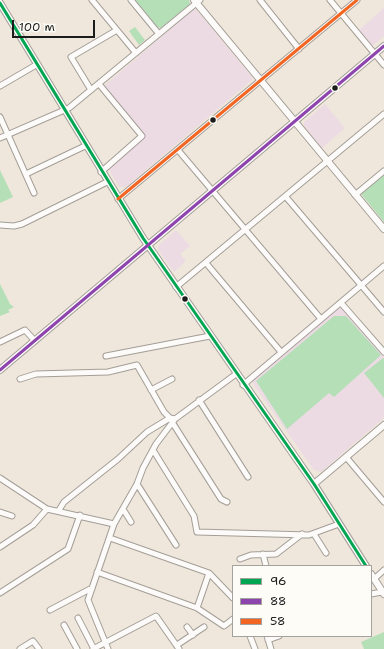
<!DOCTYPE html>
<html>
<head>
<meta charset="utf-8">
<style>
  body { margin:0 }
  #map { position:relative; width:384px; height:649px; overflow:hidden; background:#efe7db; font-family:"Shantell Sans",sans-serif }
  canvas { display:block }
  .legend { position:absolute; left:232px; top:565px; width:140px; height:72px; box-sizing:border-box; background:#fdfcf7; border:1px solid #a3a29f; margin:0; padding:5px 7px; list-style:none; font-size:12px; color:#1c1c1c }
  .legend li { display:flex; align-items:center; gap:8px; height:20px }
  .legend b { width:20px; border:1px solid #a3a29f }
  .scale { position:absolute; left:12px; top:20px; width:83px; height:18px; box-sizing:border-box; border:2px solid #1c1c1c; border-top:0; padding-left:5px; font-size:12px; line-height:14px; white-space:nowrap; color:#1c1c1c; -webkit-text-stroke:3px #fdfcf7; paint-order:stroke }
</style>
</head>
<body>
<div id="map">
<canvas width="384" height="649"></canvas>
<ul class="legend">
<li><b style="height:5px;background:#00a651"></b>96</li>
<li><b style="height:5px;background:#8e44ad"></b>88</li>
<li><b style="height:5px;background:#f26522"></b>58</li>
</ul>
<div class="scale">100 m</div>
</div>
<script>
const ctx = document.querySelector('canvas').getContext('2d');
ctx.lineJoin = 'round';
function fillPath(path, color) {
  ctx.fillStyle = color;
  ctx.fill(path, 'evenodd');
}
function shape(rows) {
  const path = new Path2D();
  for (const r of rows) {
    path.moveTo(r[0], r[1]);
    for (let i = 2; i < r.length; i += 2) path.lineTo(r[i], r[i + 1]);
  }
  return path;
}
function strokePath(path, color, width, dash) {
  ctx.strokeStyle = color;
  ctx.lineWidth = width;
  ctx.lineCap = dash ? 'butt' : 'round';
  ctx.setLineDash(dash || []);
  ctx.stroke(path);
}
fillPath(shape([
  [195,8,252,77,252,80,126,187,119,187,108,168,144,135,105,87,105,85],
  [384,8,384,36,374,45,371,45,359,30],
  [325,104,345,128,322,148,304,126,304,122],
  [176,230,190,246,180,254,186,261,174,272,158,250,159,245],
  [340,307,384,355,384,418,321,472,314,470,253,384,253,381]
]), '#eddbe4');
fillPath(shape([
  [135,0,189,0,190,4,161,28,157,27],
  [135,27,145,40,139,45,129,31],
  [0,170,13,197,0,203],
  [384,173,384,222,362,195,362,192],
  [0,284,10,304,14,307,8,310,10,312,0,316],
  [334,316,346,316,381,355,334,397,329,393,287,429,256,381],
  [383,358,384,359,384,398,364,373],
  [384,632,384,649,364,649,361,642]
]), '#b4dfb7');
const minor = shape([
  [92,0,136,53],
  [131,0,159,34],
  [260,0,299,49],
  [330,0,384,65],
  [99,84,142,136,101,172],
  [0,86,36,65],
  [91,90,71,57,117,30],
  [0,117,34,193],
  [0,138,69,108,200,0],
  [178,150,321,319],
  [26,174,85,146],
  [355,195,384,171],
  [286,197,384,312],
  [118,199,357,0],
  [0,225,14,226,22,224,107,182],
  [206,263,281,352],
  [176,287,384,114],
  [341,303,384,352],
  [0,342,25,330,35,341],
  [106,356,210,336],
  [20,379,36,374,108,372,137,365,164,412,170,418,175,419],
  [243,385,384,266],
  [151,390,172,379],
  [199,400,248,477],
  [172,422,221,499,227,502],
  [153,450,194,516,197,532,309,535,339,524],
  [346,457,384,502],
  [0,478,47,509,114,524],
  [137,484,176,545],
  [123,509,131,522],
  [59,510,64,502,118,459,147,432,170,418],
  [0,512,12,516],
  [314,534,326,553],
  [110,538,209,573,233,598],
  [0,547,33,525,47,509],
  [263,554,266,566],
  [240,559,251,555,276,554,302,534],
  [97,572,197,608,224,626,233,619],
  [374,579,384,570],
  [0,593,68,549,80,515],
  [371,594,382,592],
  [197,608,209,573],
  [50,610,90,589],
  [78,618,94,649],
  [64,625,77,649],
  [187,627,193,635],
  [250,636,255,649],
  [267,636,271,649],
  [268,640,279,636],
  [177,645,204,627],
  [20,649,33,641,39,649],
  [93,649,156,616,179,649],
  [108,649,88,600,114,524,137,484,143,468,156,444,175,419,236,374]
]);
const tertiary = shape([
  [194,0,384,229],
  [0,3,143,238,314,484,366,566],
  [0,370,384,46],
  [314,484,384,425],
  [371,574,384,594]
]);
strokePath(minor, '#a39e97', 7);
strokePath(tertiary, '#a39e97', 8);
strokePath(minor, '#fdfbfa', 5);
strokePath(tertiary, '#fdfbfa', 6);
strokePath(shape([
  [0,3,143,238,314,484,366,566]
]), '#00a651', 3);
strokePath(shape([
  [0,370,384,46]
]), '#8e44ad', 3);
strokePath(shape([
  [118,199,357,0]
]), '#f26522', 3);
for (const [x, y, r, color] of [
  [335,88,3.5,"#1c1c1c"],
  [213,120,3.5,"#1c1c1c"],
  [185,299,3.5,"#1c1c1c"]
]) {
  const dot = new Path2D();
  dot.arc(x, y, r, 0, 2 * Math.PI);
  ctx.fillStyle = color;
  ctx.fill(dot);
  strokePath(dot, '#fdfcf7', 1.5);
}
</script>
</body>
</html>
